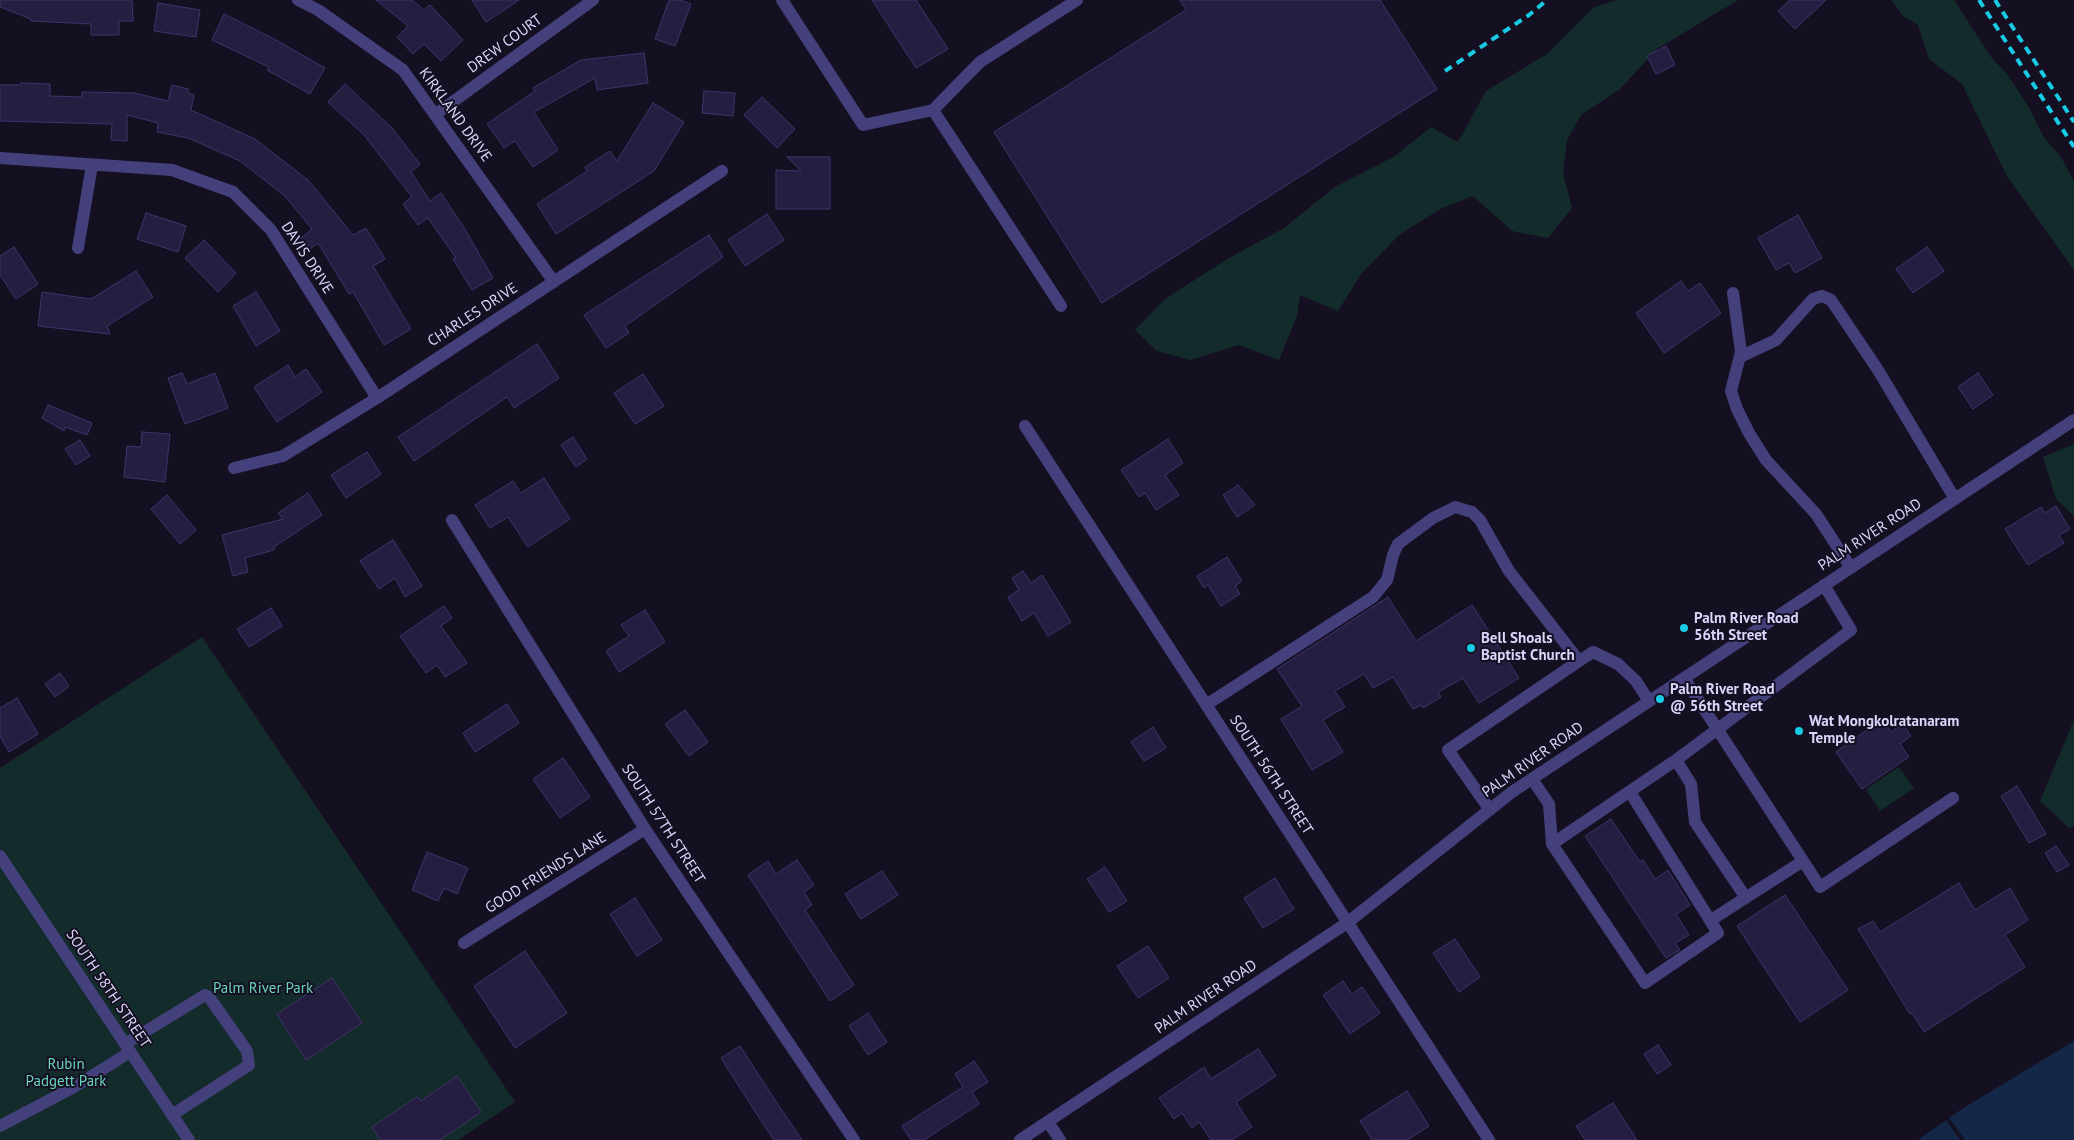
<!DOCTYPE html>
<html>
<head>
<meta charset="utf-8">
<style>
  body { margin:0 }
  canvas { display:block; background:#141022 }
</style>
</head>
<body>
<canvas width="2074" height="1140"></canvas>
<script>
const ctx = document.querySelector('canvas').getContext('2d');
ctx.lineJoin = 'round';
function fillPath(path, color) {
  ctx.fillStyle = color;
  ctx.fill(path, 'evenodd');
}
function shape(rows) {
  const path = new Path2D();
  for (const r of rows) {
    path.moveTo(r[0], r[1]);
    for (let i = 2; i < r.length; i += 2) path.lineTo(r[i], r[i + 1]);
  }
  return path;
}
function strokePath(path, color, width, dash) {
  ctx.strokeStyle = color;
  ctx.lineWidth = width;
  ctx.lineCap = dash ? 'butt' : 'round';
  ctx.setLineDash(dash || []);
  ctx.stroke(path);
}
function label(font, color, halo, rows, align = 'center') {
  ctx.font = font + ' "PT Sans",sans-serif';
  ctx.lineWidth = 4;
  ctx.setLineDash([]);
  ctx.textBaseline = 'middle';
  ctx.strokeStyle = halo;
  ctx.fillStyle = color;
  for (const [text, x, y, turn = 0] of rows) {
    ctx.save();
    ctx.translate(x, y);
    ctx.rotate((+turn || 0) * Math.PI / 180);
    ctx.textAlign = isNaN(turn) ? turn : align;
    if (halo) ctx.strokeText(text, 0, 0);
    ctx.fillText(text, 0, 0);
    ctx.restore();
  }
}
fillPath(shape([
  [1617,0,1738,0,1657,49,1620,89,1581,115,1567,140,1563,173,1572,208,1548,238,1512,231,1473,196,1440,209,1399,235,1361,274,1338,311,1300,295,1297,316,1279,360,1239,345,1190,360,1157,351,1135,330,1165,299,1229,258,1284,228,1335,187,1395,156,1431,127,1458,142,1486,91,1547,54,1594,7],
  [1891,0,1954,0,1991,57,2007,74,2030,109,2044,138,2061,157,2074,182,2074,270,2007,176,1962,84,1929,59,1918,25,1903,16],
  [2074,444,2074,516,2056,499,2043,457],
  [202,637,515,1102,458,1140,0,1140,0,768],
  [2074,720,2074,826,2069,828,2040,801],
  [1899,767,1914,788,1880,811,1866,789]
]), '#142b2b');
fillPath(shape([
  [2074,1041,2074,1140,1918,1140,1962,1109]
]), '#152747');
fillPath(shape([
  [1949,1118,1965,1140,1960,1140,1946,1120]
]), '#141022');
const building = shape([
  [0,0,132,0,133,21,119,21,119,35,91,35,91,24,31,21,31,19,0,7,0,0],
  [376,0,412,0,424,10,430,5,463,40,441,61,424,44,413,54,397,37,408,26,376,0],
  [472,0,519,0,486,22,472,0],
  [669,0,680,0,691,4,675,46,655,39,669,0],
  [872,0,916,0,948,49,916,68,872,0],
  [1180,0,1380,0,1437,89,1102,303,994,132,1186,10,1180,0],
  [1790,0,1826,0,1795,29,1778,11,1790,0],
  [158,3,200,10,196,37,154,31,158,3],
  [224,14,276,40,325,68,310,94,267,70,269,67,212,40,224,14],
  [1666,46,1675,65,1656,74,1647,56,1666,46],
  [644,53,648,83,597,90,595,78,534,112,558,150,533,167,515,141,504,148,487,124,535,91,533,88,581,60,644,53],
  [21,83,50,84,50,96,82,97,82,92,134,93,168,101,172,85,188,89,188,93,194,95,191,110,255,139,308,180,353,235,366,228,385,259,373,266,411,329,384,345,353,292,349,294,318,243,310,249,301,238,312,229,285,196,240,161,188,138,157,132,158,123,127,115,127,141,111,140,112,124,0,121,0,85,21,85,21,83],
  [345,84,392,128,420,164,411,172,430,201,441,193,463,226,493,278,472,290,453,259,456,258,428,218,418,225,403,204,412,197,364,135,328,102,345,84],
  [704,91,735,93,733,116,702,113,704,91],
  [762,97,795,129,777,148,744,115,762,97],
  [653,103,684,122,654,171,556,234,537,204,587,171,585,167,610,151,617,161,653,103],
  [787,157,830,157,830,209,776,209,776,170,801,171,787,157],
  [146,213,186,226,178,252,137,239,146,213],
  [767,214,784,240,745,266,728,240,767,214],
  [1798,215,1822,258,1795,273,1789,263,1776,270,1758,238,1798,215],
  [709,235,723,257,625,326,629,333,606,348,584,315,709,235],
  [204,240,236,273,218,292,185,258,204,240],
  [14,247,38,284,16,299,0,275,0,256,14,247],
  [1927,247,1944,271,1913,293,1896,269,1927,247],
  [136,271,153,297,107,326,110,334,38,326,42,292,91,299,136,271],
  [1681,281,1688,291,1700,283,1721,313,1664,353,1636,313,1681,281],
  [256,292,280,331,256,346,233,306,256,292],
  [537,344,559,378,514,408,507,397,414,461,398,437,537,344],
  [288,365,295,377,306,369,322,392,277,422,254,387,288,365],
  [182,373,187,384,215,373,228,408,185,424,168,378,182,373],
  [1978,373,1993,395,1973,409,1958,387,1978,373],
  [643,374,664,406,635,424,614,393,643,374],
  [48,405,92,423,87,435,65,427,64,431,42,418,48,405],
  [142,432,170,434,165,482,124,477,127,446,141,447,142,432],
  [573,437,587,459,576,467,561,445,573,437],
  [1168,439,1183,463,1165,475,1179,495,1156,510,1145,493,1139,497,1121,470,1168,439],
  [80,440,90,456,76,465,65,449,80,440],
  [367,452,381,474,346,498,331,475,367,452],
  [544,478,570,519,528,547,508,517,490,528,475,505,513,481,521,493,544,478],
  [1238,485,1255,505,1237,517,1223,495,1238,485],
  [308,493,322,515,274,547,274,550,245,558,248,572,233,576,222,535,283,519,278,513,308,493],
  [167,495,196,530,180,544,151,509,167,495],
  [2056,506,2070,529,2059,535,2064,543,2028,565,2005,529,2041,507,2045,513,2056,506],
  [393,540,422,586,405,597,395,578,379,589,360,561,393,540],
  [1227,557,1242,581,1235,586,1240,594,1221,606,1208,585,1204,588,1197,576,1227,557],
  [1023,571,1031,583,1042,575,1071,622,1048,636,1034,613,1022,621,1008,597,1019,590,1012,578,1023,571],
  [1388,597,1416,641,1472,605,1519,678,1479,703,1463,678,1438,692,1441,697,1423,708,1421,705,1413,709,1393,677,1373,688,1364,674,1335,691,1345,707,1323,720,1343,752,1312,770,1281,719,1302,706,1277,669,1388,597],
  [444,606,452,618,441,626,467,663,445,677,437,665,426,673,400,636,444,606],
  [271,608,282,626,249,647,237,629,271,608],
  [645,610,665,642,619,672,606,651,629,636,621,625,645,610],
  [60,673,69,686,55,697,45,684,60,673],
  [17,698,38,734,9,752,0,736,0,708,17,698],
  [507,704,519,723,475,752,463,733,507,704],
  [685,710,708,742,689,756,665,724,685,710],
  [1882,719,1891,732,1903,724,1911,736,1900,744,1909,757,1862,789,1836,752,1882,719],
  [1153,727,1166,748,1144,761,1131,742,1153,727],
  [563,758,590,797,560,818,533,779,563,758],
  [2017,786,2046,834,2029,843,2001,796,2017,786],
  [1611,819,1640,862,1643,860,1655,879,1668,870,1690,905,1676,914,1689,935,1675,943,1680,950,1666,958,1585,836,1611,819],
  [2056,846,2069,865,2057,872,2045,853,2056,846],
  [427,852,468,868,457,894,444,888,438,901,412,890,427,852],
  [797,860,814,885,804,892,812,905,805,910,854,985,830,1001,748,875,768,861,776,874,797,860],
  [1105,867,1127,901,1109,912,1087,879,1105,867],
  [882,871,898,895,861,919,845,894,882,871],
  [1275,878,1294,909,1263,928,1244,898,1275,878],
  [1959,883,1975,910,2010,888,2028,920,2005,935,2025,967,1924,1032,1912,1013,1910,1014,1858,929,1873,921,1880,932,1959,883],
  [1785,895,1848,990,1800,1022,1737,926,1785,895],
  [635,898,662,940,637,956,610,914,635,898],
  [1455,939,1480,977,1459,992,1433,953,1455,939],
  [1148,946,1169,978,1138,998,1117,966,1148,946],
  [525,951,567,1013,515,1048,474,986,525,951],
  [332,978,362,1023,306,1060,277,1014,332,978],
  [1343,981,1352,994,1362,987,1380,1013,1350,1034,1323,995,1343,981],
  [868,1013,887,1042,868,1055,849,1026,868,1013],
  [1658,1045,1671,1065,1657,1074,1644,1054,1658,1045],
  [740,1046,771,1094,802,1140,774,1140,756,1113,721,1058,740,1046],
  [1258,1049,1276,1076,1236,1102,1252,1127,1232,1140,1211,1140,1199,1122,1192,1128,1182,1113,1174,1119,1159,1098,1204,1067,1211,1079,1258,1049],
  [974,1061,988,1082,972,1092,979,1104,924,1140,911,1140,902,1126,963,1087,955,1074,974,1061],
  [457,1076,481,1112,440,1140,380,1140,372,1127,417,1097,421,1101,457,1076],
  [1407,1091,1429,1126,1407,1140,1372,1140,1360,1121,1407,1091],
  [1613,1103,1637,1140,1585,1140,1576,1126,1613,1103]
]);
fillPath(building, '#261e41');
strokePath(building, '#3f336b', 1);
strokePath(shape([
  [298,0,318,10,403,70,554,282],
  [782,0,863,125,933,110],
  [933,110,1061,306],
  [933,110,980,62,1077,0],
  [436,114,593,0],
  [0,158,172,170,233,192,271,230,377,398],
  [78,248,92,165],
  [1733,293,1741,352,1731,391,1737,409,1749,433,1766,460,1816,514,1851,568],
  [1740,357,1776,340,1813,299,1822,296,1831,300,1878,370,1955,499],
  [1025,426,1489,1140],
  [234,468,283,456,377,398,722,171],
  [452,520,645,829,854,1140],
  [1684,678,1820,887,1953,798],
  [1206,705,1373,597,1387,580,1393,555,1398,544,1433,518,1455,507,1472,512,1480,520,1509,571,1579,661],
  [1676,760,1691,784,1695,822,1746,898],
  [1532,779,1549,804,1552,844,1645,983,1718,933,1630,792],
  [1490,810,1448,750,1579,661,1593,652,1618,664,1636,681,1649,701],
  [1552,844,1676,760,1851,630,1824,585],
  [0,856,189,1140],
  [1711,920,1803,861],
  [464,943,645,829],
  [125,1044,205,995,209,997,247,1051,249,1065,172,1115],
  [1048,1122,1060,1140],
  [0,1126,76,1086,130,1052],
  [1020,1140,1347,923,1512,792,2074,420]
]), '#44407c', 12);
strokePath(shape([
  [1979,0,2074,147],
  [1995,0,2074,122],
  [1445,71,1529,15,1547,0]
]), '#18cbe5', 4, [8, 6]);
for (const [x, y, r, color] of [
  [1684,628,5,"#18cbe5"],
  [1471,648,5,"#18cbe5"],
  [1660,699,5,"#18cbe5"],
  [1799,731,5,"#18cbe5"]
]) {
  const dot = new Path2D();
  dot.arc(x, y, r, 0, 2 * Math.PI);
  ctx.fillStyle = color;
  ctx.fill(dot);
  strokePath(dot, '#141022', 2);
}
label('15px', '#dbd5fb', '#141022', [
  ["DREW COURT",505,44,-36],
  ["KIRKLAND DRIVE",455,115,54],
  ["DAVIS DRIVE",307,258,57],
  ["CHARLES DRIVE",473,315,-33],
  ["PALM RIVER ROAD",1870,535,-33],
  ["PALM RIVER ROAD",1533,760,-35],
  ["SOUTH 56TH STREET",1271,775,57],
  ["SOUTH 57TH STREET",663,824,57],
  ["GOOD FRIENDS LANE",546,873,-32],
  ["SOUTH 58TH STREET",108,989,56],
  ["PALM RIVER ROAD",1206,997,-34]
]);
label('bold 15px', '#dbd5fb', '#141022', [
  ["Palm River Road",1694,619],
  ["56th Street",1694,636],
  ["Bell Shoals",1481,639],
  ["Baptist Church",1481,656],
  ["Palm River Road",1670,690],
  ["@ 56th Street",1670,707],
  ["Wat Mongkolratanaram",1809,722],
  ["Temple",1809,739]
], 'left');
label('15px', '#69d3bb', '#141022', [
  ["Palm River Park",263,989],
  ["Rubin",66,1065],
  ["Padgett Park",66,1082]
]);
</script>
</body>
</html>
